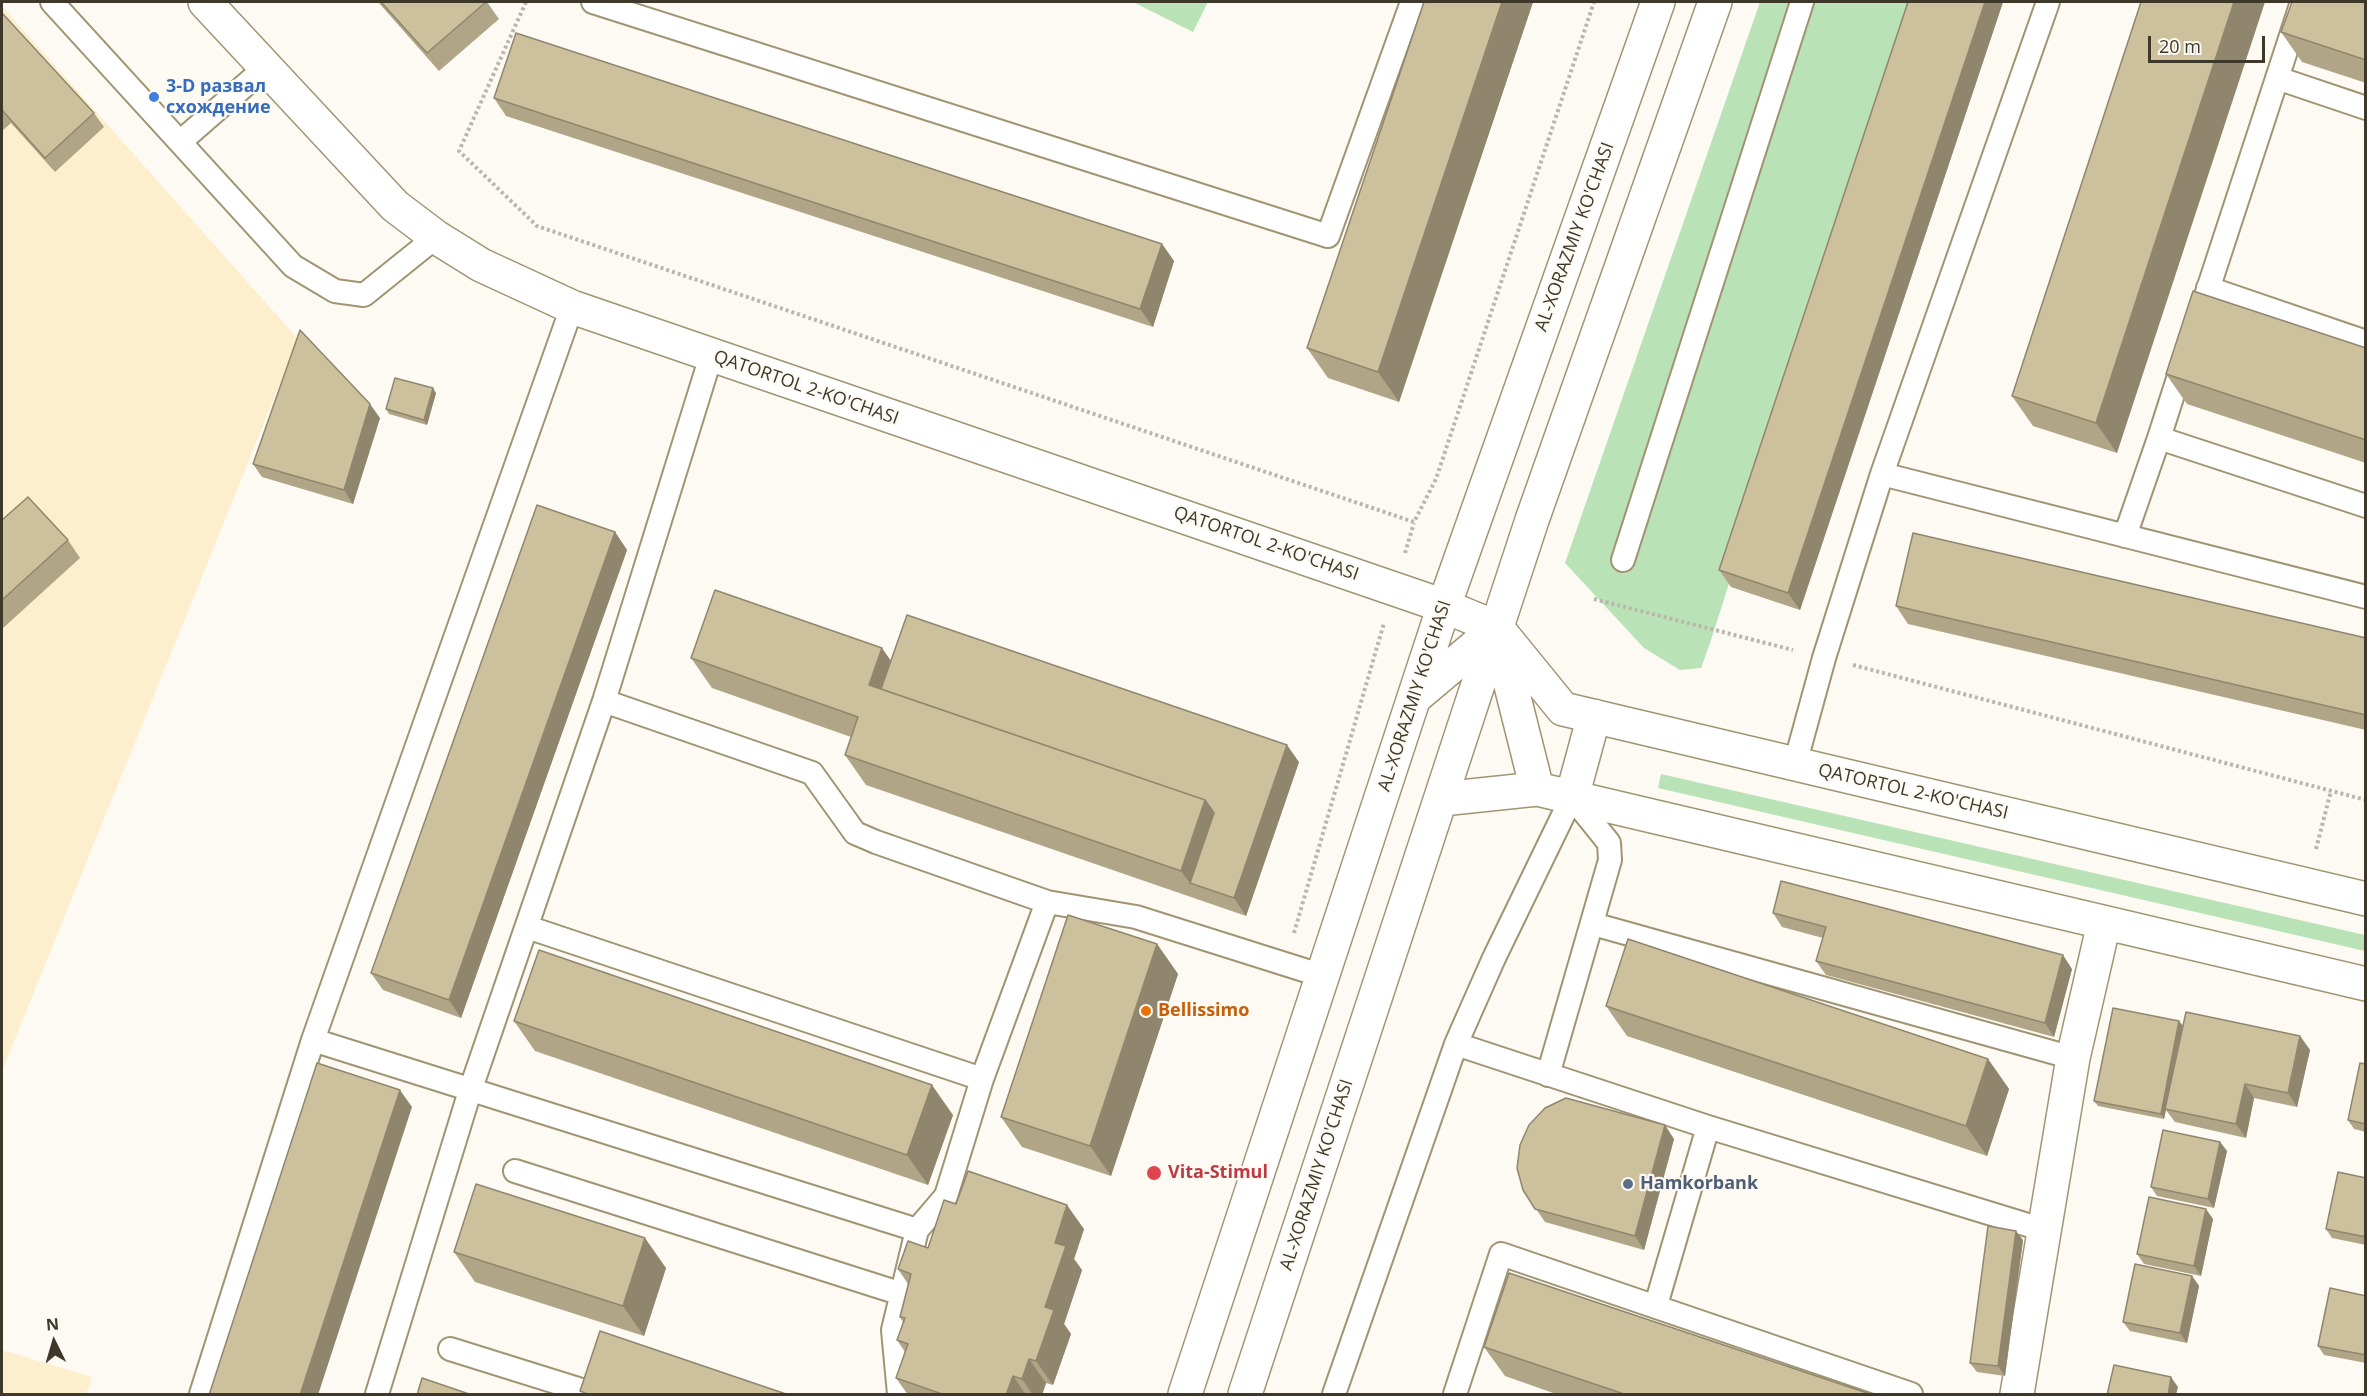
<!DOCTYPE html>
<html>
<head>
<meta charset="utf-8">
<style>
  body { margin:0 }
  #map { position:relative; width:2367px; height:1396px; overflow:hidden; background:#fcfaf3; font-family:"Open Sans",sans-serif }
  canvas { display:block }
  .frame { position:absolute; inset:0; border:3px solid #3e382a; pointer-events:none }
  .north { position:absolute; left:24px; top:1312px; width:60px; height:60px; -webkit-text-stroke:4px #fcfaf3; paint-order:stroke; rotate:355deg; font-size:16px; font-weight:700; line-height:24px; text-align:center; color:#3e382a }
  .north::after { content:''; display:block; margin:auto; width:21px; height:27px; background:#3e382a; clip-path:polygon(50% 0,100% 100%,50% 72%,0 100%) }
  .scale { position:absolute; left:2148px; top:36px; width:117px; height:27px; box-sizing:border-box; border:3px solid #3e382a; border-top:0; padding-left:8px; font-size:18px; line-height:21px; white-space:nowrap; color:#3e382a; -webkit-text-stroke:4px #fcfaf3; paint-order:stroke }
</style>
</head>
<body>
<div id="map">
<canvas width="2367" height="1396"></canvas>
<div class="frame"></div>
<div class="north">N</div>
<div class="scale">20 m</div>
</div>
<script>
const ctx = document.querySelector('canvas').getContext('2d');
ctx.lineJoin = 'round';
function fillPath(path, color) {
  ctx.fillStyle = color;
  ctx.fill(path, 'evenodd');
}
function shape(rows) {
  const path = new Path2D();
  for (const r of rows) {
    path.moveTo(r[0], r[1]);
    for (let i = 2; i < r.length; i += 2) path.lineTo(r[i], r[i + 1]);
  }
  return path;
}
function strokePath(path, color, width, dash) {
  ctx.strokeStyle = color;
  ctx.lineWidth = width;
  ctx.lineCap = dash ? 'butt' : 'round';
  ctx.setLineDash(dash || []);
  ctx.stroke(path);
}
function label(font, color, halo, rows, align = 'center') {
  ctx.font = font + ' "Open Sans",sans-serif';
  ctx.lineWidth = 4.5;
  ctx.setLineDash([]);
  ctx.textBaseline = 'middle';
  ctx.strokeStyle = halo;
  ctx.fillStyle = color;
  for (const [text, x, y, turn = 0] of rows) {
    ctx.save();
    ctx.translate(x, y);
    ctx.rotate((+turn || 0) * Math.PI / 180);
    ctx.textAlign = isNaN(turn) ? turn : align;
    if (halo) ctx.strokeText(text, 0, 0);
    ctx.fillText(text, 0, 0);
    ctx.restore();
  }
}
fillPath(shape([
  [2,6,298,339,2,1071],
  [2,1350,92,1377,86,1394,2,1394]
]), '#fdefcd');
fillPath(shape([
  [1133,2,1208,2,1193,32],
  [1760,2,1915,2,1710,643,1701,668,1680,670,1644,648,1565,563],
  [1661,774,2365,935,2365,951,1658,788]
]), '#bae2b7');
const service = shape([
  [52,2,293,266,335,291,364,295,436,237],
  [593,2,1328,236,1412,2],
  [2277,78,2366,108],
  [180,142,266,67],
  [2208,288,2366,342],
  [2197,323,2302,2],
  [2184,360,2159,438,2366,506],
  [1882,474,2048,2],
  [2125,536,2159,438],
  [1623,560,1802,2],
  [604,701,812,773,855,833,876,842,1047,902,1136,917,1307,971,1324,973],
  [1795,764,1824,658,1882,474,2366,597],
  [1593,924,2073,1058],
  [527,927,982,1079],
  [313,1040,917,1230],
  [1456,1044,1708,1127,2044,1230],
  [515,1171,902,1294],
  [1656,1305,1708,1127],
  [450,1349,578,1389,586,1394],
  [201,1394,313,1040,572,307],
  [377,1394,470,1091,604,701,711,356],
  [899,1394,893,1330,917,1230,946,1196,982,1079,1047,902],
  [1334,1394,1456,1044,1494,958,1572,797,1609,843,1610,860,1548,1075],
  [1455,1394,1501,1254,1911,1394]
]);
const minor = shape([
  [2017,1394,2073,1058,2104,923]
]);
const secondary = shape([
  [205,2,395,206,436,237,481,265,572,307,1444,606,1497,628,1563,709,2366,899],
  [1499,638,1537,789],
  [1414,698,1497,628],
  [1572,797,1594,716],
  [1442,799,1537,789,2366,984],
  [1185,1394,1444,606,1658,2],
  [1245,1394,1532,520,1715,2]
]);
strokePath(service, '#a19473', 26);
strokePath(minor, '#a19473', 36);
strokePath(secondary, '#a19473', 36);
strokePath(shape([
  [526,2,459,151,537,226,1414,522,1436,479,1594,2],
  [1405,553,1414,523],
  [1594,599,1793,650],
  [1853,665,2366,800],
  [2316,849,2331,791],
  [1294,933,1384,623]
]), '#bab6ad', 4, [3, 3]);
strokePath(service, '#fff', 22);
strokePath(minor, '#fff', 33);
strokePath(secondary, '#fff', 33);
fillPath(shape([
  [378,2,487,2,499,19,439,71],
  [1424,2,1533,2,1399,402,1328,378,1307,348],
  [1908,2,2003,2,1800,610,1731,587,1719,570],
  [2141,2,2117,453,2033,426,2012,396],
  [2366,2,2366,83,2302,62,2281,32],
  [2,13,94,113,104,127,55,172,11,123,2,131],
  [494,98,1162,244,1174,261,1153,327,506,116],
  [2366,348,2366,463,2187,404,2166,374],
  [436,393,427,425,389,414,386,409],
  [380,418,353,504,262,477,253,464],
  [2,520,68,540,80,558,2,629],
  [615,532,627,550,461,1018,383,990,371,973],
  [1896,606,2366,638,2366,730,1908,624],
  [691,658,891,661,1299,762,1246,916,866,785,845,755,851,737,712,688],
  [1773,913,2072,969,2054,1037,1826,975,1816,961,1823,938,1782,927],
  [1157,944,1178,974,1111,1176,1022,1147,1001,1117],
  [1606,1006,1988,1059,2009,1089,1987,1156,1627,1036],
  [514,1021,953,1115,928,1185,535,1051],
  [2183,1026,2300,1036,2310,1050,2297,1107,2254,1098,2246,1138,2175,1122,2166,1110,2164,1119,2098,1106,2094,1101],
  [2366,1064,2366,1132,2354,1129,2348,1120],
  [1674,1139,1644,1250,1545,1222,1523,1190],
  [2220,1142,2227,1151,2214,1208,2157,1196,2151,1187],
  [2366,1178,2366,1245,2332,1238,2326,1229],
  [956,1204,1084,1229,1074,1259,1082,1270,1064,1324,1071,1334,1053,1385,1046,1383,1042,1395,908,1395,896,1378,905,1352,897,1340,903,1322,900,1317,908,1284,898,1269,928,1248],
  [2213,1219,2201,1276,2144,1264,2137,1254],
  [2023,1240,2005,1376,1977,1372,1970,1363],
  [454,1252,666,1268,644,1336,475,1282],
  [2192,1276,2199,1286,2187,1343,2130,1331,2123,1322],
  [2366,1296,2366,1363,2324,1355,2318,1346],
  [1484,1347,1873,1395,1559,1395,1505,1376]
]), '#b0a587');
fillPath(shape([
  [1502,2,1533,2,1399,402,1378,372],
  [1985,2,2003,2,1800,610,1788,593],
  [2234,2,2265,2,2117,453,2096,423],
  [1162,244,1174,261,1153,327,1140,309],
  [433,388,436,393,427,425,424,420],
  [370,404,380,418,353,504,344,490],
  [615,532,627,550,461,1018,449,1000],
  [882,648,903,678,894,703,869,685],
  [1287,745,1299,762,1246,916,1234,898],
  [1205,800,1226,830,1190,883,1181,871],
  [1157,944,1178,974,1111,1176,1090,1146],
  [2063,955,2072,969,2054,1037,2045,1023],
  [2179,1021,2183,1026,2164,1119,2161,1114],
  [2300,1036,2310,1050,2297,1107,2288,1093],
  [1988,1059,2009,1089,1987,1156,1966,1126],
  [2245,1084,2254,1098,2246,1138,2236,1124],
  [932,1085,953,1115,928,1185,907,1155],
  [400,1090,412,1107,318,1395,300,1395],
  [1665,1125,1674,1139,1644,1250,1635,1236],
  [2220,1142,2227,1151,2214,1208,2208,1199],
  [1067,1205,1084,1229,1074,1259,1082,1270,1064,1324,1071,1334,1053,1385,1036,1361,1055,1243],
  [2206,1209,2213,1219,2201,1276,2194,1266],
  [2016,1231,2023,1240,2005,1376,1998,1366],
  [645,1238,666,1268,644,1336,623,1306],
  [2192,1276,2199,1286,2187,1343,2180,1333],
  [1029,1359,1046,1383,1042,1395,1033,1395,1022,1379],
  [1013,1376,1026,1395,1006,1395],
  [2171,1377,2178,1387,2176,1395,2168,1395]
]), '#90866e');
const building = shape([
  [381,2,486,2,427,53,381,2],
  [1424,2,1502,2,1378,372,1307,348,1424,2],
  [1908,2,1985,2,1788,593,1719,570,1908,2],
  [2141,2,2234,2,2096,423,2012,396,2141,2],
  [2292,2,2366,2,2366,60,2281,32,2292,2],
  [2,13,94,113,45,158,2,110,2,13],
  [516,33,1162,244,1140,309,494,98,516,33],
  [2193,291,2366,348,2366,440,2166,374,2193,291],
  [300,330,370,404,344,490,253,464,300,330],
  [395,378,433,388,424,420,386,409,395,378],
  [28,497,68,540,2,600,2,520,28,497],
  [537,505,615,532,449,1000,371,973,537,505],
  [1913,533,2366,638,2366,715,1896,606,1913,533],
  [715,590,882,648,869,685,1205,800,1181,871,845,755,858,717,691,658,715,590],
  [907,615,1287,745,1234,898,1190,883,1214,813,1205,800,881,689,907,615],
  [1781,881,2063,955,2045,1023,1816,961,1826,927,1773,913,1781,881],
  [1068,915,1157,944,1090,1146,1001,1117,1068,915],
  [1628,939,1988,1059,1966,1126,1606,1006,1628,939],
  [539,950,932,1085,907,1155,514,1021,539,950],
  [2113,1008,2179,1021,2161,1114,2094,1101,2113,1008],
  [2186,1012,2300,1036,2288,1093,2245,1084,2236,1124,2165,1109,2186,1012],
  [317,1063,400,1090,300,1395,209,1395,317,1063],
  [2360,1063,2366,1064,2366,1124,2348,1120,2360,1063],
  [1566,1098,1665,1125,1635,1236,1535,1209,1523,1190,1517,1168,1520,1145,1529,1125,1545,1108,1566,1098],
  [2163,1130,2220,1142,2208,1199,2151,1187,2163,1130],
  [968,1171,1067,1205,1055,1243,1066,1246,1045,1307,1054,1310,1036,1361,1029,1359,1022,1379,1013,1376,1006,1395,945,1395,896,1378,908,1344,897,1340,905,1318,900,1317,911,1274,898,1269,908,1241,928,1248,944,1200,956,1204,968,1171],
  [2338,1172,2366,1178,2366,1237,2326,1229,2338,1172],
  [476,1184,645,1238,623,1306,454,1252,476,1184],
  [2149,1197,2206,1209,2194,1266,2137,1254,2149,1197],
  [1988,1226,2016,1231,1998,1366,1970,1363,1988,1226],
  [2135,1264,2192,1276,2180,1333,2123,1322,2135,1264],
  [1509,1273,1873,1395,1627,1395,1484,1347,1509,1273],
  [2330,1288,2366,1296,2366,1355,2318,1346,2330,1288],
  [600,1331,789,1395,590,1395,580,1391,600,1331],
  [2114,1365,2171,1377,2168,1395,2107,1395,2114,1365],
  [422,1378,472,1395,417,1395,422,1378]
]);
fillPath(building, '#cdc09d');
strokePath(building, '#90866e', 1.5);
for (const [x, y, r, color] of [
  [154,97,6,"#3f7fe0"],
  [1146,1011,6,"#e8710a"],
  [1154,1173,8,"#e0444e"],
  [1628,1184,6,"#5c6f8a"]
]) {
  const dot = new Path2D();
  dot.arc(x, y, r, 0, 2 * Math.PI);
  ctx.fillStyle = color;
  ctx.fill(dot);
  strokePath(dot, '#fcfaf3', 2);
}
label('bold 18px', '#366cbe', '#fcfaf3', [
  ["3-D развал",166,87],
  ["схождение",166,108]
], 'left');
label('18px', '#3e382a', '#fcfaf3', [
  ["AL-XORAZMIY KO'CHASI",1575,237,-70],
  ["QATORTOL 2-KO'CHASI",806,388,19],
  ["QATORTOL 2-KO'CHASI",1266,544,19],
  ["AL-XORAZMIY KO'CHASI",1415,696,-72],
  ["QATORTOL 2-KO'CHASI",1913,792,13],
  ["AL-XORAZMIY KO'CHASI",1317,1175,-72]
]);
label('bold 18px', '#c56008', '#fcfaf3', [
  ["Bellissimo",1158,1011]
], 'left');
label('bold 18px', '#be3a42', '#fcfaf3', [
  ["Vita-Stimul",1168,1173]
], 'left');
label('bold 18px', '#4e5e75', '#fcfaf3', [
  ["Hamkorbank",1640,1184]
], 'left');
</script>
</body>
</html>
